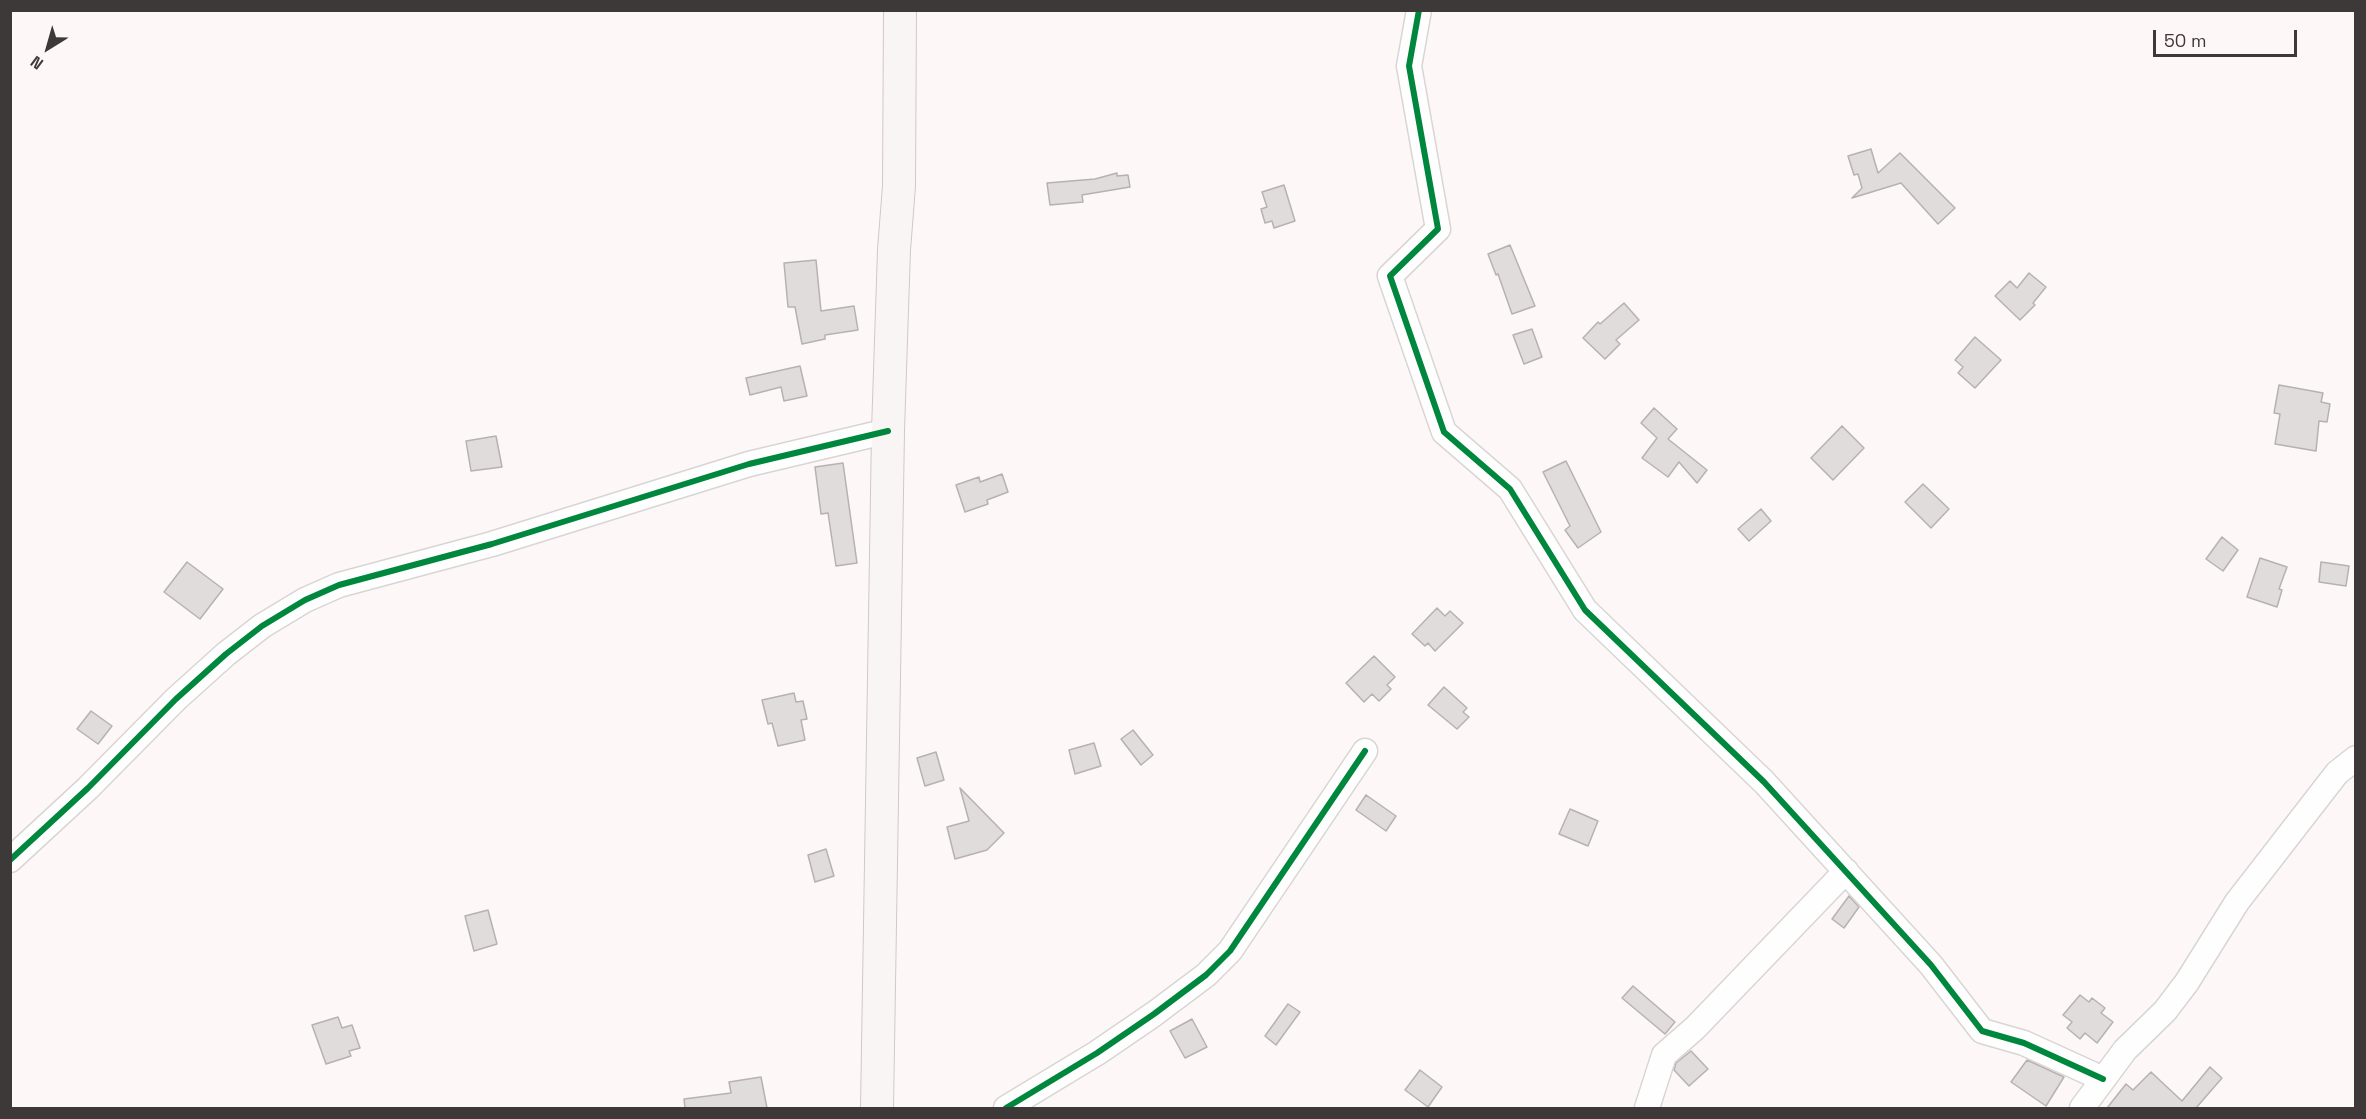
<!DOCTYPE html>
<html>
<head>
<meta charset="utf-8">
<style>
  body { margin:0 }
  #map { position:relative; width:2366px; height:1119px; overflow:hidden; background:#fdf8f7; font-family:"Space Grotesk",sans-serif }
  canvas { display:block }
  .frame { position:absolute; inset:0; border:12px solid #3d3939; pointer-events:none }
  .north { position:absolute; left:18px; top:18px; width:60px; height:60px; -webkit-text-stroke:4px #fff7f5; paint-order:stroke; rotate:217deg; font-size:16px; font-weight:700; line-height:24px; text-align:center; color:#3d3939 }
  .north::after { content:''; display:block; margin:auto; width:21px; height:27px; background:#3d3939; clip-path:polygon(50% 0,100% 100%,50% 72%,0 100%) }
  .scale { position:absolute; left:2153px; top:30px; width:144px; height:27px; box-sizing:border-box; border:3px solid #3d3939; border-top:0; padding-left:8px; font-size:18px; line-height:21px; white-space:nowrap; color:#3d3939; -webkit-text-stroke:4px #fff7f5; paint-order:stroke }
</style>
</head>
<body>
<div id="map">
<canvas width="2366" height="1119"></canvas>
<div class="frame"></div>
<div class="north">N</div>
<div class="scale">50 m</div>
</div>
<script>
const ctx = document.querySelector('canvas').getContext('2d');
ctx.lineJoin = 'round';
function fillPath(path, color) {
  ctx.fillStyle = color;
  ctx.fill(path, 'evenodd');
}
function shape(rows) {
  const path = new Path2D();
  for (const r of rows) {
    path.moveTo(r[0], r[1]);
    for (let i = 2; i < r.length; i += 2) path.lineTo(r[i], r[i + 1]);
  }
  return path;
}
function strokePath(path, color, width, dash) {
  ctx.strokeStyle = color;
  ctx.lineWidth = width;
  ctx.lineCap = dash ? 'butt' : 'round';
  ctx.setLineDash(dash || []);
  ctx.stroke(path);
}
const building = shape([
  [1871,149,1878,173,1900,153,1955,208,1938,224,1901,183,1852,198,1862,188,1858,174,1854,175,1848,156,1871,149],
  [1117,173,1117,176,1128,175,1130,187,1082,195,1083,202,1050,205,1047,183,1095,179,1117,173],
  [1284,185,1295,221,1274,228,1272,221,1265,223,1261,209,1267,207,1262,192,1284,185],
  [1510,245,1535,306,1512,314,1498,274,1496,275,1488,254,1510,245],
  [816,260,821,311,854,306,858,330,825,335,825,339,802,344,795,307,788,307,784,263,816,260],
  [2029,273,2046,287,2033,303,2035,305,2020,320,1995,296,2010,281,2017,288,2029,273],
  [1624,303,1639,320,1616,340,1620,344,1605,359,1583,338,1598,322,1600,324,1624,303],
  [1532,329,1542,357,1524,364,1513,335,1532,329],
  [1975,337,2001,360,1975,388,1958,373,1963,367,1955,360,1975,337],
  [800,366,807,396,784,401,781,387,750,395,746,378,800,366],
  [2279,385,2323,393,2321,402,2330,404,2327,422,2319,421,2316,451,2275,444,2280,414,2274,413,2279,385],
  [1654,408,1677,429,1668,439,1707,470,1697,483,1679,462,1668,477,1642,458,1657,438,1641,423,1654,408],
  [1842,426,1864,448,1833,480,1811,458,1842,426],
  [496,436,502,467,471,471,466,441,496,436],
  [1566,461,1601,532,1578,548,1565,530,1570,526,1543,472,1566,461],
  [843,463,857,563,836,566,828,513,821,514,815,467,843,463],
  [1002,474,1008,492,987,500,988,504,965,512,956,485,979,477,980,482,1002,474],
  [1923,484,1949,509,1931,528,1905,502,1923,484],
  [1761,509,1771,521,1749,541,1738,529,1761,509],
  [2222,537,2238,550,2223,571,2206,559,2222,537],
  [2260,558,2287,567,2279,589,2282,590,2277,607,2247,597,2260,558],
  [187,562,223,589,200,619,164,592,187,562],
  [2321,562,2349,566,2346,586,2319,582,2321,562],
  [1437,608,1445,616,1450,611,1463,623,1435,651,1428,643,1425,646,1412,634,1437,608],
  [1374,656,1395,677,1387,685,1391,689,1379,701,1372,694,1364,702,1346,683,1374,656],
  [1444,687,1467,708,1463,712,1469,717,1457,729,1428,705,1444,687],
  [794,693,796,702,803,701,807,719,801,720,805,740,778,746,772,723,768,724,762,700,794,693],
  [91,711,112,726,98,744,77,729,91,711],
  [1133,730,1153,755,1141,765,1121,739,1133,730],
  [1094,743,1101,766,1075,774,1069,750,1094,743],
  [936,752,944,780,925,786,917,758,936,752],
  [960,788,1004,833,987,850,955,859,947,827,969,821,960,788],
  [1366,795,1396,816,1386,831,1356,810,1366,795],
  [1570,809,1598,821,1588,846,1559,834,1570,809],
  [826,849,834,876,815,882,808,855,826,849],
  [1849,896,1859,907,1844,928,1832,919,1849,896],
  [488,910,497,944,474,951,465,916,488,910],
  [1633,986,1675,1022,1665,1034,1622,998,1633,986],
  [2080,995,2089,1002,2092,998,2105,1008,2101,1013,2113,1022,2097,1043,2085,1033,2080,1039,2067,1028,2072,1022,2063,1015,2080,995],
  [1288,1004,1300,1012,1276,1045,1265,1036,1288,1004],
  [338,1017,342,1028,352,1025,360,1048,349,1051,351,1056,326,1064,312,1025,338,1017],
  [1192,1019,1207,1047,1185,1058,1170,1031,1192,1019],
  [1691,1051,1708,1069,1689,1086,1674,1070,1676,1063,1691,1051],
  [2027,1060,2064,1077,2046,1106,2011,1082,2027,1060],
  [2210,1067,2222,1078,2196,1108,2107,1108,2126,1084,2133,1090,2151,1072,2182,1101,2210,1067],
  [1420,1070,1442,1087,1428,1107,1405,1090,1420,1070],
  [761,1077,767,1108,685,1108,684,1099,731,1093,729,1082,761,1077]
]);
fillPath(building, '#e0dcdb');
strokePath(building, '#b6b2b1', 1.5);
const minor = shape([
  [1419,10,1409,66,1438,229,1390,276,1444,432,1510,489,1585,610,1764,782,1931,965,1982,1031,2024,1043,2103,1079],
  [10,860,88,788,176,699,226,654,262,626,305,600,339,585,492,544,749,464,888,431],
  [1006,1108,1097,1053,1154,1014,1206,975,1230,951,1365,751],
  [1647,1108,1664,1055,1695,1028,1846,871],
  [2082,1108,2125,1050,2165,1011,2187,982,2237,902,2337,773,2356,758]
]);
const major = shape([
  [877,1108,888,431,894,250,899,186,900,10]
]);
strokePath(minor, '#d9d5d4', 27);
strokePath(major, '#d0c8c6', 34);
strokePath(minor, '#fffefe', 24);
strokePath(major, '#faf5f5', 32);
strokePath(shape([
  [1419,10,1409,66,1438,229,1390,276,1444,432,1510,489,1585,610,1764,782,1931,965,1982,1031,2024,1043,2103,1079],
  [10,860,88,788,176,699,226,654,262,626,305,600,339,585,492,544,749,464,888,431],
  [1006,1108,1097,1053,1154,1014,1206,975,1230,951,1365,751]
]), '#00873e', 6);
</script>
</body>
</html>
